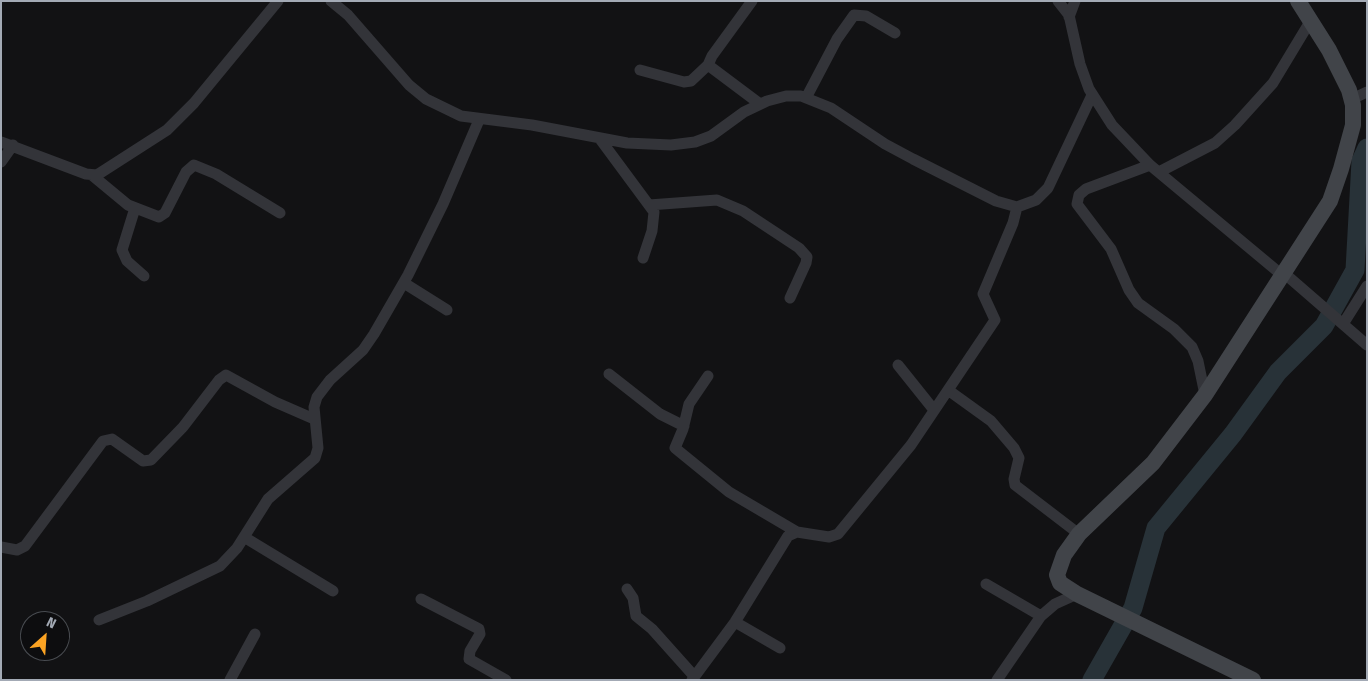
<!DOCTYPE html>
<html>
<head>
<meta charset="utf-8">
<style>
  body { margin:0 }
  #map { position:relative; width:1368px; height:681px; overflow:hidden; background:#121214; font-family:"Fira Sans Condensed",sans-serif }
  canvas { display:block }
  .frame { position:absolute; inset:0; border:2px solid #a3aab5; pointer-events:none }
  .north { position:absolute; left:20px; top:611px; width:50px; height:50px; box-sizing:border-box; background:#0d0d0f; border:1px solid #494c51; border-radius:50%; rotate:26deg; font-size:14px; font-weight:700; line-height:20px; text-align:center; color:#a3aab5 }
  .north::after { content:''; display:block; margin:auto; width:18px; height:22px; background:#fba323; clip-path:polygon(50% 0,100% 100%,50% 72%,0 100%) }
</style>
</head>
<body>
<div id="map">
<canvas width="1368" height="681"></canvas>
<div class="frame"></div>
<div class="north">N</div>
</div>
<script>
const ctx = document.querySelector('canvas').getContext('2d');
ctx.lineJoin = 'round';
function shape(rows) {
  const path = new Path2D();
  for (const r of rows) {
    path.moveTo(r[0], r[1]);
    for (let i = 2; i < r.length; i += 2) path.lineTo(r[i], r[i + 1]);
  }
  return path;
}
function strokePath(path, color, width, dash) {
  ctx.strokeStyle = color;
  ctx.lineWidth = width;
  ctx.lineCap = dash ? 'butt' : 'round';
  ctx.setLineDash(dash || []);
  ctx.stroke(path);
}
strokePath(shape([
  [1092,680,1133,608,1156,528,1233,434,1278,372,1324,326,1355,270,1361,161,1367,148]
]), '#283238', 19);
strokePath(shape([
  [331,1,348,15,409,85,426,99,461,116,532,125,627,143,671,145,695,142,711,136,744,112,767,101,786,96,801,96,831,108,885,144,913,159,996,201,1017,207,1036,200,1048,188,1092,95],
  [752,1,712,56,708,65,760,104],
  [1058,1,1069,15,1080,64,1089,89,1112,125,1150,165,1282,275],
  [1069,17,1075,1],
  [640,70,684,82,691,81,708,65],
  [806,98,837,39,854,15,866,16,895,33],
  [1352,99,1367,92],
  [600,139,654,212,652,231,643,258],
  [1,142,86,174,97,175,167,130,194,103,278,1],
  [1,162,13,145],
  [1150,165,1086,189,1079,195,1077,204,1111,249,1129,290,1138,303,1174,329,1192,347,1198,361,1205,395],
  [1159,172,1215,143,1235,125,1273,83,1311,20],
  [93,176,128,205,159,217,165,213,186,172,194,165,216,174,280,213],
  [649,205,717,200,743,211,799,248,807,257,806,263,790,298],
  [135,208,122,250,127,261,144,276],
  [1284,273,1367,345],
  [404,283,447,310],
  [1343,324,1367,286],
  [898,365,934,410],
  [609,374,660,414,684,426],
  [708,376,689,404,683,429,675,448,729,492,797,532],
  [948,390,991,421,1014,448,1019,458,1014,479,1015,485,1079,534],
  [244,537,333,591],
  [1,547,17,550,25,546,103,441,112,439,143,461,151,460,183,427,219,380,226,375,275,402,314,419],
  [986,584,1041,616],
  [627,589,633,598,636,616,652,629,694,676],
  [421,599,479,629,480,634,470,651,469,659,506,680],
  [99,620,147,601,220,566,237,548,268,499,315,458,318,448,314,407,317,397,330,380,363,350,374,334,408,275,443,204,479,120],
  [735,622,780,648],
  [230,680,255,634],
  [692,680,735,622,788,536,797,532,829,537,838,534,911,445,995,320,983,294,1013,223,1017,207],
  [997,680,1041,616,1055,604,1077,594]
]), '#333439', 11);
strokePath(shape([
  [1253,680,1077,594,1060,583,1057,575,1064,555,1079,534,1153,463,1205,395,1330,201,1341,169,1353,125,1353,105,1349,90,1329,50,1298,1]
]), '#414449', 16);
</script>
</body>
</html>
